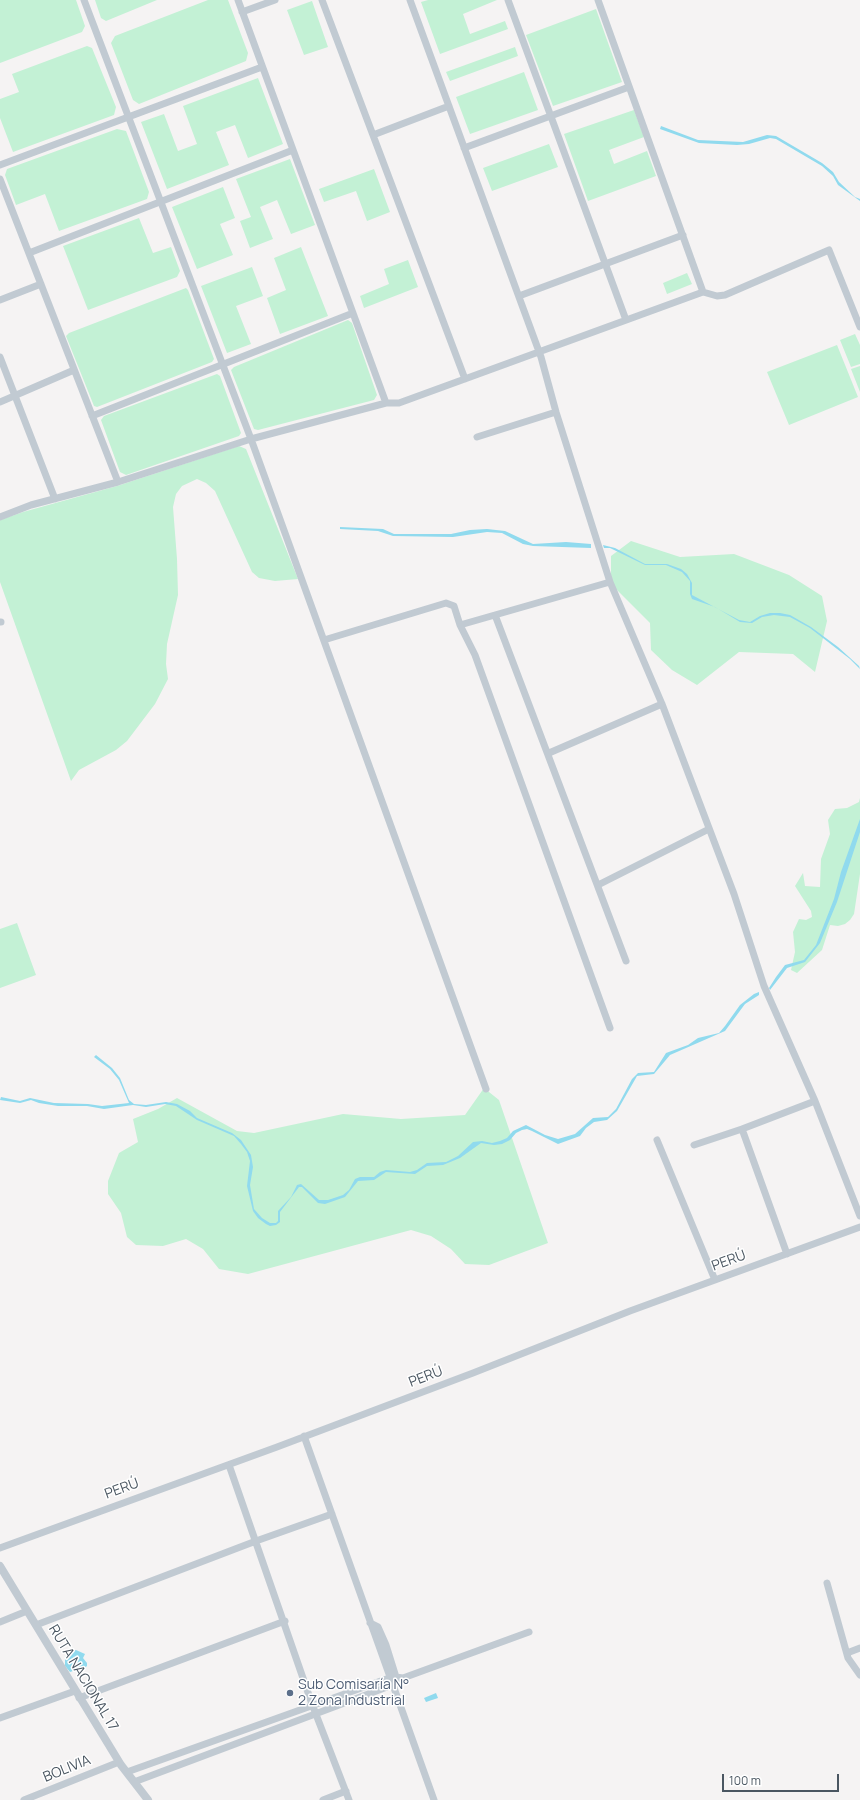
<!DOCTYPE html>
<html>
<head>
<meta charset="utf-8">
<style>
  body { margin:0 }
  #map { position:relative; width:860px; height:1800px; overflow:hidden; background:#f5f3f3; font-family:Manrope,sans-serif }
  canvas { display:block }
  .scale { position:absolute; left:722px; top:1774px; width:117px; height:18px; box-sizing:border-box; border:2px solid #4a5661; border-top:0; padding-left:5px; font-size:12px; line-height:14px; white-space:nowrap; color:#4a5661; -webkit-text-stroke:3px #fff; paint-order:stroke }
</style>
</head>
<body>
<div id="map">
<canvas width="860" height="1800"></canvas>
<div class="scale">100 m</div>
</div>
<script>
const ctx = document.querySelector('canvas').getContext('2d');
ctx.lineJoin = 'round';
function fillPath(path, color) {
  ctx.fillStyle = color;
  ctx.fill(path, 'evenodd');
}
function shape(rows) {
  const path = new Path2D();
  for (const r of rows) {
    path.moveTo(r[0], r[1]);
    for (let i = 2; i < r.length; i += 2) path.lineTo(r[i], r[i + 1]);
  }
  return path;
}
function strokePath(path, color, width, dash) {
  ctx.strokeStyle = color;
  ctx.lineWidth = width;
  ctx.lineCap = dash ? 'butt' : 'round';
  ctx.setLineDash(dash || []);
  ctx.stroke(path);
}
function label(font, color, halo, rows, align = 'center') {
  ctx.font = font + ' Manrope,sans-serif';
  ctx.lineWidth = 3;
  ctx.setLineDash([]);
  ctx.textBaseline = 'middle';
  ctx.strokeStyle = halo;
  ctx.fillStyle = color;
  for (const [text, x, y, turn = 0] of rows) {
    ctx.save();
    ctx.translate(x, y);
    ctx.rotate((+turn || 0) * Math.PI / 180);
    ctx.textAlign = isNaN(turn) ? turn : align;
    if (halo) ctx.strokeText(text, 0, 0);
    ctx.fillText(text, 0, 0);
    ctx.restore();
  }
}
fillPath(shape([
  [0,0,76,0,85,26,82,32,0,63],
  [95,0,157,0,106,21,101,18],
  [208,0,228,0,248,53,246,61,139,104,133,100,111,43,115,36],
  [428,0,497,0,463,14,470,34,505,21,508,29,440,54,421,2],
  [312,1,328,47,304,55,287,10],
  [596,9,622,82,553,106,526,35],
  [87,46,92,48,116,107,114,115,13,152,0,118,0,99,19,92,12,74],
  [515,47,518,56,450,81,446,72],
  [524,72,538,110,470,134,456,97],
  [258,78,283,144,248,158,235,125,216,132,229,165,167,189,141,122,164,114,178,151,197,144,183,106],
  [634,110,644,137,609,150,614,164,647,151,656,176,588,201,564,134],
  [117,129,126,131,149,192,147,199,59,231,45,194,16,205,5,175,7,169],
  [549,144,558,167,492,191,483,168],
  [290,159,315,225,291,234,277,200,260,207,273,239,250,248,240,221,251,217,236,179],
  [374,169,390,212,367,221,356,191,324,202,319,189],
  [223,187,235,218,220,224,233,255,197,269,172,207],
  [139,218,153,253,171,247,180,271,177,277,88,310,63,246],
  [301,247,328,316,280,334,267,298,286,290,274,258],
  [408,260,418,287,364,308,360,296,389,284,384,269],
  [252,267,263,296,236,306,251,344,227,353,201,286],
  [687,273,692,284,667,294,663,283],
  [186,288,188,290,214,359,212,362,97,407,94,406,66,336,69,333],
  [348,320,352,323,377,395,374,400,258,430,254,429,231,370,234,367],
  [855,334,860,345,860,364,851,367,840,340],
  [837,345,858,397,789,425,767,372],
  [860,366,860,392,851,369],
  [217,374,220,376,241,433,239,436,126,475,120,472,101,420,104,416],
  [239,446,246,449,298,579,275,581,259,578,252,572,215,491,206,483,197,479,182,486,176,494,173,507,177,559,178,595,167,644,166,664,168,679,155,704,127,741,116,750,79,770,71,781,0,582,0,520,23,512,117,486],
  [631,541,680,557,734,554,789,575,822,596,827,621,815,672,793,654,739,652,697,685,672,670,651,650,650,623,611,584,611,556],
  [860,798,860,874,854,914,850,920,845,924,838,926,830,925,822,950,797,973,791,970,795,952,793,932,799,919,806,920,812,917,811,911,795,886,803,873,805,886,820,887,821,859,830,834,828,820,835,809,847,808,859,802],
  [17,923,36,975,0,988,0,929],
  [484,1088,499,1100,548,1243,489,1265,465,1264,451,1249,431,1236,411,1230,248,1274,219,1269,203,1249,186,1239,163,1246,136,1245,127,1237,121,1213,108,1194,108,1181,119,1153,138,1142,133,1119,158,1109,177,1098,237,1131,254,1133,343,1114,401,1119,465,1115]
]), '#c3f1d5');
fillPath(shape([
  [661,126,698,140,743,142,767,135,776,136,822,163,833,172,839,182,855,197,860,199,860,201,838,185,833,176,822,166,776,139,770,138,749,144,737,145,699,143,660,129],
  [340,527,383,529,394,534,451,534,470,530,487,529,505,531,533,544,566,542,591,544,591,548,533,546,523,544,502,533,487,532,453,537,393,536,378,531,340,529],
  [603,545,615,548,645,564,667,564,681,569,687,574,692,583,692,595,739,620,750,622,760,616,770,613,780,613,790,615,811,627,838,647,859,666,860,669,850,659,810,628,790,617,774,615,762,617,752,623,740,622,715,607,692,599,690,594,690,581,682,572,666,565,645,565,610,548,604,548],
  [860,819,860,832,837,902,820,943,805,962,787,968,770,990,769,988,776,977,785,965,804,960,816,945,834,899,841,872],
  [759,992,759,995,745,1004,725,1031,670,1055,654,1074,637,1076,617,1111,607,1120,594,1122,586,1128,580,1136,558,1144,532,1131,527,1129,522,1130,516,1133,510,1140,502,1144,494,1145,481,1143,460,1158,443,1165,427,1166,415,1174,386,1172,374,1180,358,1181,345,1197,325,1204,318,1203,302,1187,299,1187,280,1212,280,1222,276,1225,270,1226,266,1224,258,1218,253,1211,247,1186,250,1161,247,1152,241,1144,234,1136,197,1120,176,1106,165,1104,146,1107,133,1105,104,1109,87,1106,58,1106,39,1103,31,1100,20,1103,0,1100,1,1097,20,1101,30,1098,54,1103,88,1104,102,1106,129,1103,119,1080,110,1069,94,1057,96,1055,112,1068,120,1078,129,1100,134,1104,146,1105,166,1102,177,1104,190,1111,197,1118,232,1133,241,1140,251,1155,253,1167,250,1185,254,1209,262,1218,270,1223,276,1223,278,1221,278,1211,291,1197,297,1185,301,1184,319,1200,328,1200,343,1195,349,1190,355,1179,360,1177,374,1177,380,1172,386,1170,410,1172,417,1170,427,1163,446,1162,458,1156,473,1142,482,1141,492,1143,500,1141,507,1138,513,1131,526,1125,545,1135,558,1139,575,1134,593,1118,608,1117,616,1109,632,1079,638,1073,654,1072,666,1053,688,1045,698,1038,719,1033,725,1026,740,1005,754,994],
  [76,1650,85,1654,83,1658,87,1663,87,1666,80,1671,76,1670,70,1672,65,1666,65,1656,68,1656,69,1652],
  [436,1693,438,1698,426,1702,424,1698]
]), '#90daee');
strokePath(shape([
  [84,0,251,439,486,1089],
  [238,0,386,403],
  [322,0,465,379],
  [410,0,541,357,556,412,610,582,662,704,734,894,764,986,815,1101,860,1216],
  [508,0,626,320],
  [598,0,703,292],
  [242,12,275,0],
  [373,135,449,106],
  [464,148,629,87],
  [0,165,262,67],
  [0,179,118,482],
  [29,253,293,150],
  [519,296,683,235],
  [0,300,41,284],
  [0,357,55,499],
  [0,402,74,370],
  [92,416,353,313],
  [477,437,556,412],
  [0,517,31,505,118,482,251,439,386,403,399,403,703,292,717,296,725,295,829,250,860,327],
  [495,615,626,961],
  [0,622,1,622],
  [460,625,610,582],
  [324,640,446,603,454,606,460,625,475,655,610,1028],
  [549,753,662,704],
  [598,885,709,829],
  [657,1140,715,1280],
  [694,1145,742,1129],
  [787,1254,742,1129,815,1101],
  [304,1436,434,1800],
  [229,1465,312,1704,349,1800],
  [0,1548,277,1447,473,1373,630,1311,860,1227],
  [827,1583,848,1658,860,1675],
  [0,1622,27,1611],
  [36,1625,256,1541,332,1514],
  [847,1653,860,1648],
  [403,1678,529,1632],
  [79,1698,285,1621],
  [0,1718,75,1691],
  [127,1772,392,1677],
  [134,1782,403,1681,403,1678,396,1677,386,1645,378,1627,370,1623],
  [24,1800,119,1762],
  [323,1800,346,1791]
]), '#c1cad2', 7);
strokePath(shape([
  [0,1566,121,1765,148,1800]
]), '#c1cad2', 8);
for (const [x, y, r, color] of [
  [290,1693,4,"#5c6f8a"]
]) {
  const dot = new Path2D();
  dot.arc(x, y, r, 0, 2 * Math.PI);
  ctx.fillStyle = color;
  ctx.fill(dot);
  strokePath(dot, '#fff', 1.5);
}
label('14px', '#4a5661', '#fff', [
  ["PERÚ",729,1261,-20],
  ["PERÚ",426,1377,-21],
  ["PERÚ",122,1489,-20],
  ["RUTA NACIONAL 17",83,1678,59],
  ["BOLIVIA",67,1769,-22]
]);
label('14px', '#4e5e75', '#fff', [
  ["Sub Comisaría N°",298,1685],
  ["2 Zona Industrial",298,1701]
], 'left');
</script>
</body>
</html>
